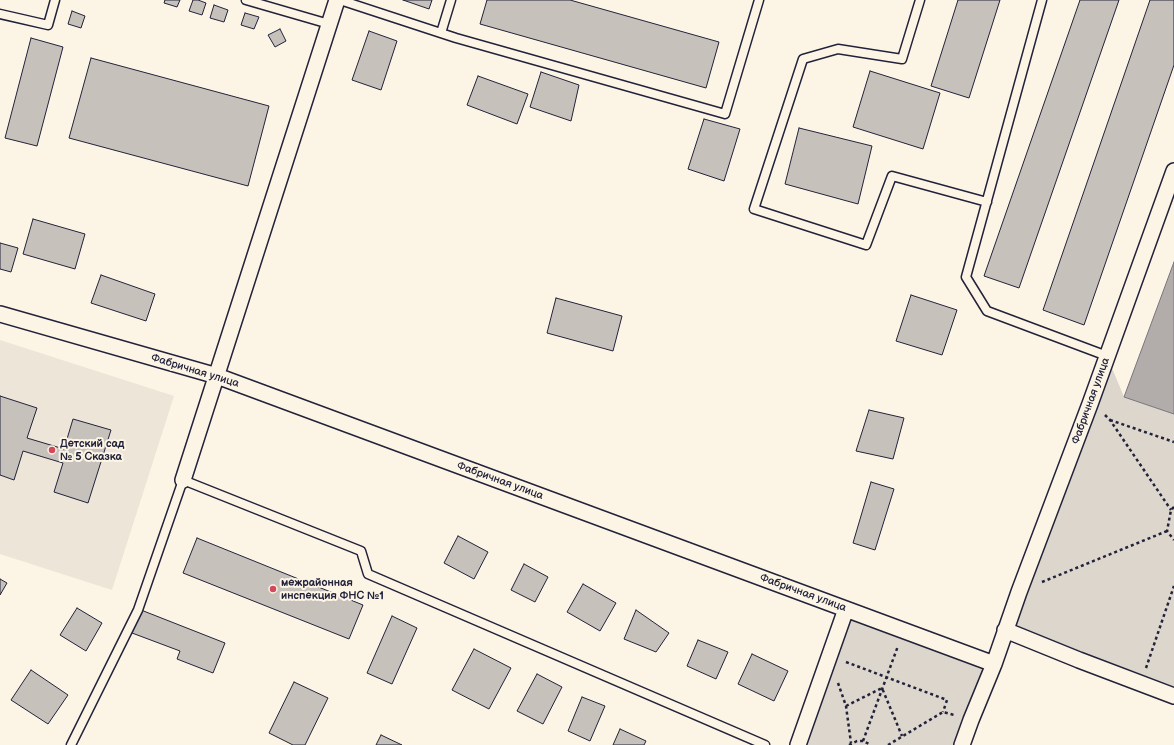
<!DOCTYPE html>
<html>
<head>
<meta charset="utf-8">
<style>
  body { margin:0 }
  canvas { display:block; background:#fcf5e5 }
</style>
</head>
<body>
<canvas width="1174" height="745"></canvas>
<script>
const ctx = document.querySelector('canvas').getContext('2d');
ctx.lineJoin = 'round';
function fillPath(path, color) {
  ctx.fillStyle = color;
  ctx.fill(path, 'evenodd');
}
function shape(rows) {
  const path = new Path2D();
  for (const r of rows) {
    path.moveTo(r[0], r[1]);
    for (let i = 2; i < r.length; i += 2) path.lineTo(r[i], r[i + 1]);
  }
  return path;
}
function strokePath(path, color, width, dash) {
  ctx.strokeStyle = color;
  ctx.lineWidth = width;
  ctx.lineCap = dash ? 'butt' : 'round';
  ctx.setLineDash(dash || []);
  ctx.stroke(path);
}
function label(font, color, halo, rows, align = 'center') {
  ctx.font = font + ' "Balsamiq Sans",sans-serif';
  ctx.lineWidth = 4;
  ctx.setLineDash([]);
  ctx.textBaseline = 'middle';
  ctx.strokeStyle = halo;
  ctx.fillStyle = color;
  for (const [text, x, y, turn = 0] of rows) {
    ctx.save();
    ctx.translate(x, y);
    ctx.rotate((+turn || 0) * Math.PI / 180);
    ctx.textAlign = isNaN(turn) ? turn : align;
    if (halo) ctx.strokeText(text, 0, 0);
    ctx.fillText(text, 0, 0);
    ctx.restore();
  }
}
fillPath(shape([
  [0,340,174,396,112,590,0,554]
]), '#ece5d8');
fillPath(shape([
  [1107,356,1124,397,1174,414,1174,696,1005,630],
  [846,609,994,664,962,745,798,745]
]), '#dcd6cc');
const water = shape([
  [1174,262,1174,414,1124,397,1174,262]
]);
fillPath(water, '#b2adab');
strokePath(water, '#78757e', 1);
const building = shape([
  [165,0,180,0,177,7,164,3,165,0],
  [193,0,198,0,206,3,202,15,189,11,193,0],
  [403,0,432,0,429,9,403,0],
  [487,0,570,0,719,42,706,88,480,24,487,0],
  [958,0,1000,0,969,98,931,86,958,0],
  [1080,0,1119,0,1019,288,984,276,1080,0],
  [1150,0,1174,0,1174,65,1084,325,1043,310,1150,0],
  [214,5,228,10,224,22,210,18,214,5],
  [72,11,85,16,81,28,68,24,72,11],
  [245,13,259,17,254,29,241,25,245,13],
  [280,29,286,41,275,47,268,35,280,29],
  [369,31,397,41,381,90,352,80,369,31],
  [31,38,63,47,37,146,5,138,31,38],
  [91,58,269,106,248,186,69,138,91,58],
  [870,71,940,93,923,149,853,127,870,71],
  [541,72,579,85,571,121,530,107,541,72],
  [478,76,528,94,517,124,467,105,478,76],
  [704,119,740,129,724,181,688,169,704,119],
  [799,128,872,146,858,204,785,184,799,128],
  [33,219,85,234,75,269,23,254,33,219],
  [0,243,18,248,11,272,0,269,0,243],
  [101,275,155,294,146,321,91,303,101,275],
  [911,295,957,310,942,355,896,341,911,295],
  [556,298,622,316,613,351,547,333,556,298],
  [0,396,37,408,27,438,64,449,73,419,111,430,88,503,54,492,63,463,23,451,14,480,0,475,0,396],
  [869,410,904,418,893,459,856,451,869,410],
  [871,482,894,489,875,550,853,543,871,482],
  [458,536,488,552,474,579,444,563,458,536],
  [197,538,363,605,349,639,183,573,197,538],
  [524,564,548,577,535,602,511,590,524,564],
  [0,579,7,583,0,595,0,579],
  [583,584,616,603,600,631,567,612,583,584],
  [77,608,102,623,86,651,60,635,77,608],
  [141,610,225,643,213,673,177,659,180,651,132,633,141,610],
  [636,610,669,633,656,652,624,639,636,610],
  [392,616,417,628,392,684,367,673,392,616],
  [698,640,728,652,716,679,687,666,698,640],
  [474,649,511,668,489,709,452,690,474,649],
  [752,654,788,671,774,701,738,684,752,654],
  [31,670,68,695,48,724,11,700,31,670],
  [537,674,562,687,543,724,517,711,537,674],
  [294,682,328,698,305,745,293,745,269,733,294,682],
  [582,697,605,706,590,741,568,731,582,697],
  [620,729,646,741,644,745,613,745,620,729],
  [381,735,402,745,376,745,381,735]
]);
fillPath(building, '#c6c1bb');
strokePath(building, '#22223b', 1);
const service = shape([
  [246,0,329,24],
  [340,0,456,38,725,114,759,0],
  [920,0,902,59,838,49,803,59,754,209,866,245,892,176,987,202],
  [1042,0,966,277,987,311,1107,356],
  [0,14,48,25,55,0],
  [441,33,451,0],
  [71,745,138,610,183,480,361,551,368,574,765,745]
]);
const minor = shape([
  [0,314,217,376,994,664],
  [183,480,337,0],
  [1005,630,1079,660,1174,696],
  [798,745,846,609],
  [962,745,971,720,994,664,1019,592,1090,404,1174,171]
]);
strokePath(service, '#22223b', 11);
strokePath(minor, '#22223b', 18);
strokePath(shape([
  [1105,415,1110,420,1171,510],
  [1110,420,1174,442],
  [1174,507,1171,510,1167,531,1174,540],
  [1042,582,1167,531],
  [846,662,947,700,943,712],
  [1146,668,1174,586],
  [838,683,846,706,851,743],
  [846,706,882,688,902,736],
  [863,741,898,646],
  [849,745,857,741,863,741,871,745],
  [888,745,943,712,954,715]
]), '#22223b', 2.5, [3, 3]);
strokePath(service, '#fcf5e5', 8);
strokePath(minor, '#fcf5e5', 15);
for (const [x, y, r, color] of [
  [52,450,4,"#d1495b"],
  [273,589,4,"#d1495b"]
]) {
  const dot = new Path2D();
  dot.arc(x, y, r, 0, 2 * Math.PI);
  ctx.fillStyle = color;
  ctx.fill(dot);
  strokePath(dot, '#fcf5e5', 1.5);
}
label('11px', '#22223b', '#fcf5e5', [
  ["Фабричная улица",195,371,17],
  ["Фабричная улица",1091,401,-70],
  ["Фабричная улица",500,481,20],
  ["Фабричная улица",803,593,20]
]);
label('bold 11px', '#22223b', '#fcf5e5', [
  ["Детский сад",60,444],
  ["№ 5 Сказка",60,457],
  ["межрайонная",281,583],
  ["инспекция ФНС №1",281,596]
], 'left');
</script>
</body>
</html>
